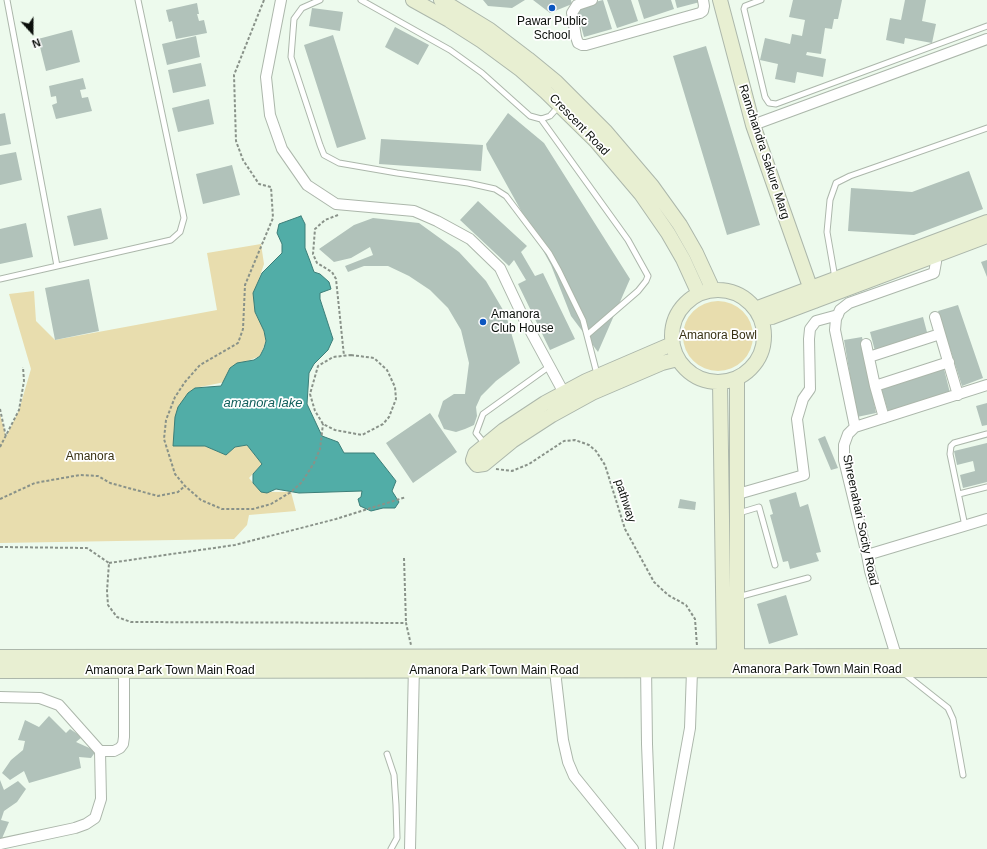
<!DOCTYPE html>
<html>
<head>
<meta charset="utf-8">
<style>
  body { margin:0 }
  #map { position:relative; width:987px; height:849px; overflow:hidden; background:#edfaed; font-family:Helvetica,sans-serif }
  canvas { display:block }
  .north { position:absolute; left:12px; top:12px; width:40px; height:40px; -webkit-text-stroke:3px #fff; paint-order:stroke; rotate:159deg; font-size:11px; font-weight:700; line-height:16px; text-align:center; color:#0b0f0b }
  .north::after { content:''; display:block; margin:auto; width:14px; height:18px; background:#0b0f0b; clip-path:polygon(50% 0,100% 100%,50% 72%,0 100%) }
</style>
</head>
<body>
<div id="map">
<canvas width="987" height="849"></canvas>
<div class="north">N</div>
</div>
<script>
const ctx = document.querySelector('canvas').getContext('2d');
ctx.lineJoin = 'round';
function fillPath(path, color) {
  ctx.fillStyle = color;
  ctx.fill(path, 'evenodd');
}
function shape(rows) {
  const path = new Path2D();
  for (const r of rows) {
    if (r.length === 3) {
      path.moveTo(r[0] + r[2], r[1]);
      path.arc(r[0], r[1], r[2], 0, 2 * Math.PI);
      continue;
    }
    path.moveTo(r[0], r[1]);
    for (let i = 2; i < r.length; i += 2) path.lineTo(r[i], r[i + 1]);
  }
  return path;
}
function strokePath(path, color, width, dash) {
  ctx.strokeStyle = color;
  ctx.lineWidth = width;
  ctx.lineCap = dash ? 'butt' : 'round';
  ctx.setLineDash(dash || []);
  ctx.stroke(path);
}
function label(font, color, halo, rows, align = 'center') {
  ctx.font = font + ' Helvetica,sans-serif';
  ctx.lineWidth = 3.5;
  ctx.setLineDash([]);
  ctx.textBaseline = 'middle';
  ctx.strokeStyle = halo;
  ctx.fillStyle = color;
  for (const [text, x, y, turn = 0] of rows) {
    ctx.save();
    ctx.translate(x, y);
    ctx.rotate((+turn || 0) * Math.PI / 180);
    ctx.textAlign = isNaN(turn) ? turn : align;
    if (halo) ctx.strokeText(text, 0, 0);
    ctx.fillText(text, 0, 0);
    ctx.restore();
  }
}
fillPath(shape([
  [261,244,264,264,257,285,255,312,264,331,266,341,260,356,230,368,225,382,195,388,205,446,226,455,235,447,247,445,262,464,249,478,261,492,291,492,296,511,249,515,247,525,234,539,0,543,0,414,6,437,19,410,31,369,9,294,34,291,36,321,55,340,217,310,207,253],
  [718,336,35]
]), '#e8ddae');
const water = shape([
  [301,216,305,224,305,248,310,261,314,272,320,274,329,282,331,289,320,293,320,299,333,339,328,350,314,364,309,373,307,404,322,436,338,442,344,453,374,453,396,481,392,491,399,502,395,508,383,508,371,511,360,506,358,499,361,497,362,491,299,493,276,489,267,493,261,492,253,483,253,474,262,464,247,445,235,447,226,455,205,446,173,446,175,417,178,407,188,393,195,388,221,386,230,368,237,363,254,360,260,356,264,348,266,341,264,331,255,312,253,293,262,273,282,253,282,244,277,233,279,224,301,216]
]);
fillPath(water, '#51ada7');
strokePath(water, '#3c7e78', 1);
fillPath(shape([
  [483,0,525,0,512,8,488,6],
  [533,0,571,0,572,4,550,13],
  [603,0,612,29,584,37,576,7],
  [607,0,631,0,638,21,617,28],
  [638,0,671,0,674,9,644,19],
  [675,0,700,0,700,2,677,8],
  [793,0,842,0,838,19,834,19,832,29,825,28,821,54,807,52,806,55,826,59,823,77,797,72,795,83,775,79,778,64,760,60,765,38,790,44,792,34,802,36,805,20,789,17],
  [905,0,926,0,922,21,936,24,932,43,905,38,904,44,886,40,890,18,901,20],
  [197,3,199,14,197,14,199,21,204,20,207,33,176,39,172,21,169,22,166,10],
  [312,8,343,12,340,31,309,26],
  [395,27,429,45,418,65,385,47],
  [72,30,80,62,46,71,38,39],
  [333,35,366,139,337,148,304,45],
  [196,36,200,57,167,65,162,44],
  [706,46,760,225,727,235,673,56],
  [201,63,206,86,173,93,168,70],
  [83,78,86,89,80,90,82,98,88,97,92,111,56,119,52,105,57,103,56,96,51,97,49,86],
  [209,99,214,124,178,132,172,108],
  [5,113,11,144,0,146,0,114],
  [508,113,544,143,630,279,598,352,571,316,551,265,487,149,486,144],
  [381,139,483,145,481,171,379,164],
  [16,152,22,180,0,185,0,155],
  [232,165,240,195,203,204,196,174],
  [969,171,983,209,914,235,848,231,851,188,912,192],
  [478,201,527,246,521,252,535,276,543,273,575,339,550,350,518,284,526,280,514,260,509,266,460,220],
  [101,208,108,239,74,246,67,216],
  [373,218,419,223,459,252,486,281,506,315,520,363,496,381,481,396,476,407,477,416,474,425,465,429,456,432,444,429,438,416,443,401,454,394,465,394,469,363,461,330,448,308,430,290,409,276,388,266,364,266,348,272,345,266,373,255,370,247,351,258,334,262,319,249,354,225],
  [26,223,33,257,0,264,0,229],
  [987,260,987,277,981,262],
  [89,279,99,331,55,340,45,288],
  [958,305,983,378,962,386,938,311],
  [923,317,928,336,875,351,870,332],
  [862,337,876,413,857,417,844,340],
  [944,369,950,393,888,411,881,388],
  [987,403,987,425,982,426,976,406],
  [430,413,457,452,413,483,386,443],
  [825,436,838,468,831,470,818,439],
  [987,443,987,482,963,488,960,475,975,471,973,461,957,465,954,451],
  [796,492,800,507,808,504,821,552,816,553,819,561,790,569,788,561,783,562,770,515,773,514,769,500],
  [680,499,696,502,695,510,678,508],
  [786,595,798,635,769,644,757,604],
  [49,716,66,733,70,729,82,737,76,742,96,751,91,758,79,757,81,768,29,783,24,771,10,780,2,773,11,760,23,750,25,741,18,740,25,720,39,727],
  [0,780,4,790,18,781,26,789,17,802,4,811,1,820,9,822,0,843]
]), '#b1c2ba');
const lane = shape([
  [7,0,57,266],
  [320,0,302,8,294,19,291,57,320,145,324,155,339,163,397,173,468,183,495,189,506,196,549,253,559,271,583,320,597,374],
  [361,0,450,50,482,73,530,116,541,119,550,116,559,106],
  [761,0,745,6,744,9,765,97,769,103,776,104,987,26],
  [541,119,628,240,648,276,646,281,638,291,587,335],
  [835,278,827,232,830,200,836,183,850,176,987,128],
  [0,279,171,240,180,232,184,218,138,0],
  [485,444,476,433,483,414,550,366],
  [959,494,987,487],
  [739,513,759,507,775,565],
  [965,526,950,454,951,446,954,443,987,434],
  [738,597,808,578],
  [905,674,948,708,953,719,963,775],
  [387,754,394,775,396,805,397,838,391,849]
]);
const street = shape([
  [281,0,266,77,270,115,282,149,307,185,336,204,414,211,437,221,470,239,500,268,525,321,564,393],
  [592,0,577,5,572,13,576,37,578,43,582,45,586,45,700,13,703,11,704,6,703,0],
  [753,125,987,39],
  [935,317,958,395],
  [866,344,875,386],
  [869,357,940,334],
  [884,418,875,386,949,362],
  [855,427,835,330,836,319,840,310,849,303,934,273,936,262,932,250],
  [738,494,804,475,797,419,803,399,810,389,809,339,810,329,816,321,838,315],
  [867,555,987,519],
  [898,662,870,571,867,555,844,460,844,445,848,434,855,427,987,385],
  [646,665,647,744,651,849],
  [555,671,563,740,568,762,574,776,633,849],
  [0,697,40,698,59,705,100,751,101,799,95,818,86,824,75,828,0,844],
  [100,751,114,751,120,748,123,744,124,737,124,671],
  [410,849,414,665],
  [668,849,690,728,692,671]
]);
const secondary = shape([
  [413,0,449,20,482,41,520,69,546,92,596,141,641,194,668,233,683,259,699,294],
  [441,0,490,30,528,59,556,82,606,132,652,186,680,225,696,253,713,290],
  [720,0,753,125,815,301],
  [718,336,46],
  [755,309,987,222],
  [761,319,772,317,987,236],
  [672,344,586,381,545,403,504,430,475,454,473,460,477,465,484,464,512,441,552,415,592,393,662,363,678,359],
  [737,379,737,657],
  [720,382,724,657],
  [0,657,987,656],
  [0,671,987,670]
]);
strokePath(lane, '#acb7ab', 7);
strokePath(street, '#acb7ab', 12);
strokePath(secondary, '#acb7ab', 16);
strokePath(shape([
  [264,0,234,75,236,141,243,160,259,184,271,187,273,218,245,285,243,329,238,343,200,365,185,382,175,397,166,420,164,439,175,474,185,486,201,500,222,509,253,509,271,504,291,492,302,482,314,463,320,449,323,424],
  [338,215,325,220,315,229,313,254,317,263,332,272,336,279,344,356],
  [351,355,374,358,387,370,395,387,396,399,389,417,383,424,362,435,335,430,323,424,315,411,310,394,318,366,333,357,351,355],
  [0,409,6,437],
  [0,447,19,410,24,381,23,367],
  [496,469,512,471,529,464,564,441,575,440,589,445,596,451,605,465,625,529,654,582,668,595,686,605,695,619,697,646],
  [0,499,35,483,80,475,98,476,110,483,158,496,178,492,185,486],
  [0,547,87,548,109,563,107,591,108,605,117,617,131,622,406,623,411,645],
  [404,558,406,623],
  [109,563,235,545,336,519,406,497]
]), '#899289', 2, [3, 2]);
strokePath(lane, '#fff', 5);
strokePath(street, '#fff', 10);
strokePath(secondary, '#e8efd2', 14);
for (const [x, y, r, color] of [
  [552,8,4,"#0b56c0"],
  [483,322,4,"#0b56c0"]
]) {
  const dot = new Path2D();
  dot.arc(x, y, r, 0, 2 * Math.PI);
  ctx.fillStyle = color;
  ctx.fill(dot);
  strokePath(dot, '#fff', 1.5);
}
label('12px', '#0b0f0b', '#fff', [
  ["Pawar Public",552,22],
  ["School",552,36],
  ["Amanora",491,315,"left"],
  ["Club House",491,329,"left"]
]);
label('12px', '#0b0f0b', '#fff', [
  ["Crescent Road",579,125,46],
  ["Ramchandra Sakure Marg",764,152,72],
  ["pathway",625,501,72],
  ["Shreenahari Socity Road",860,520,78],
  ["Amanora Park Town Main Road",817,670],
  ["Amanora Park Town Main Road",170,671],
  ["Amanora Park Town Main Road",494,671]
]);
label('12px', '#383113', '#fff', [
  ["Amanora Bowl",718,336],
  ["Amanora",90,457]
]);
label('italic 13px', '#115f5b', '#fff', [
  ["amanora lake",263,403]
]);
</script>
</body>
</html>
